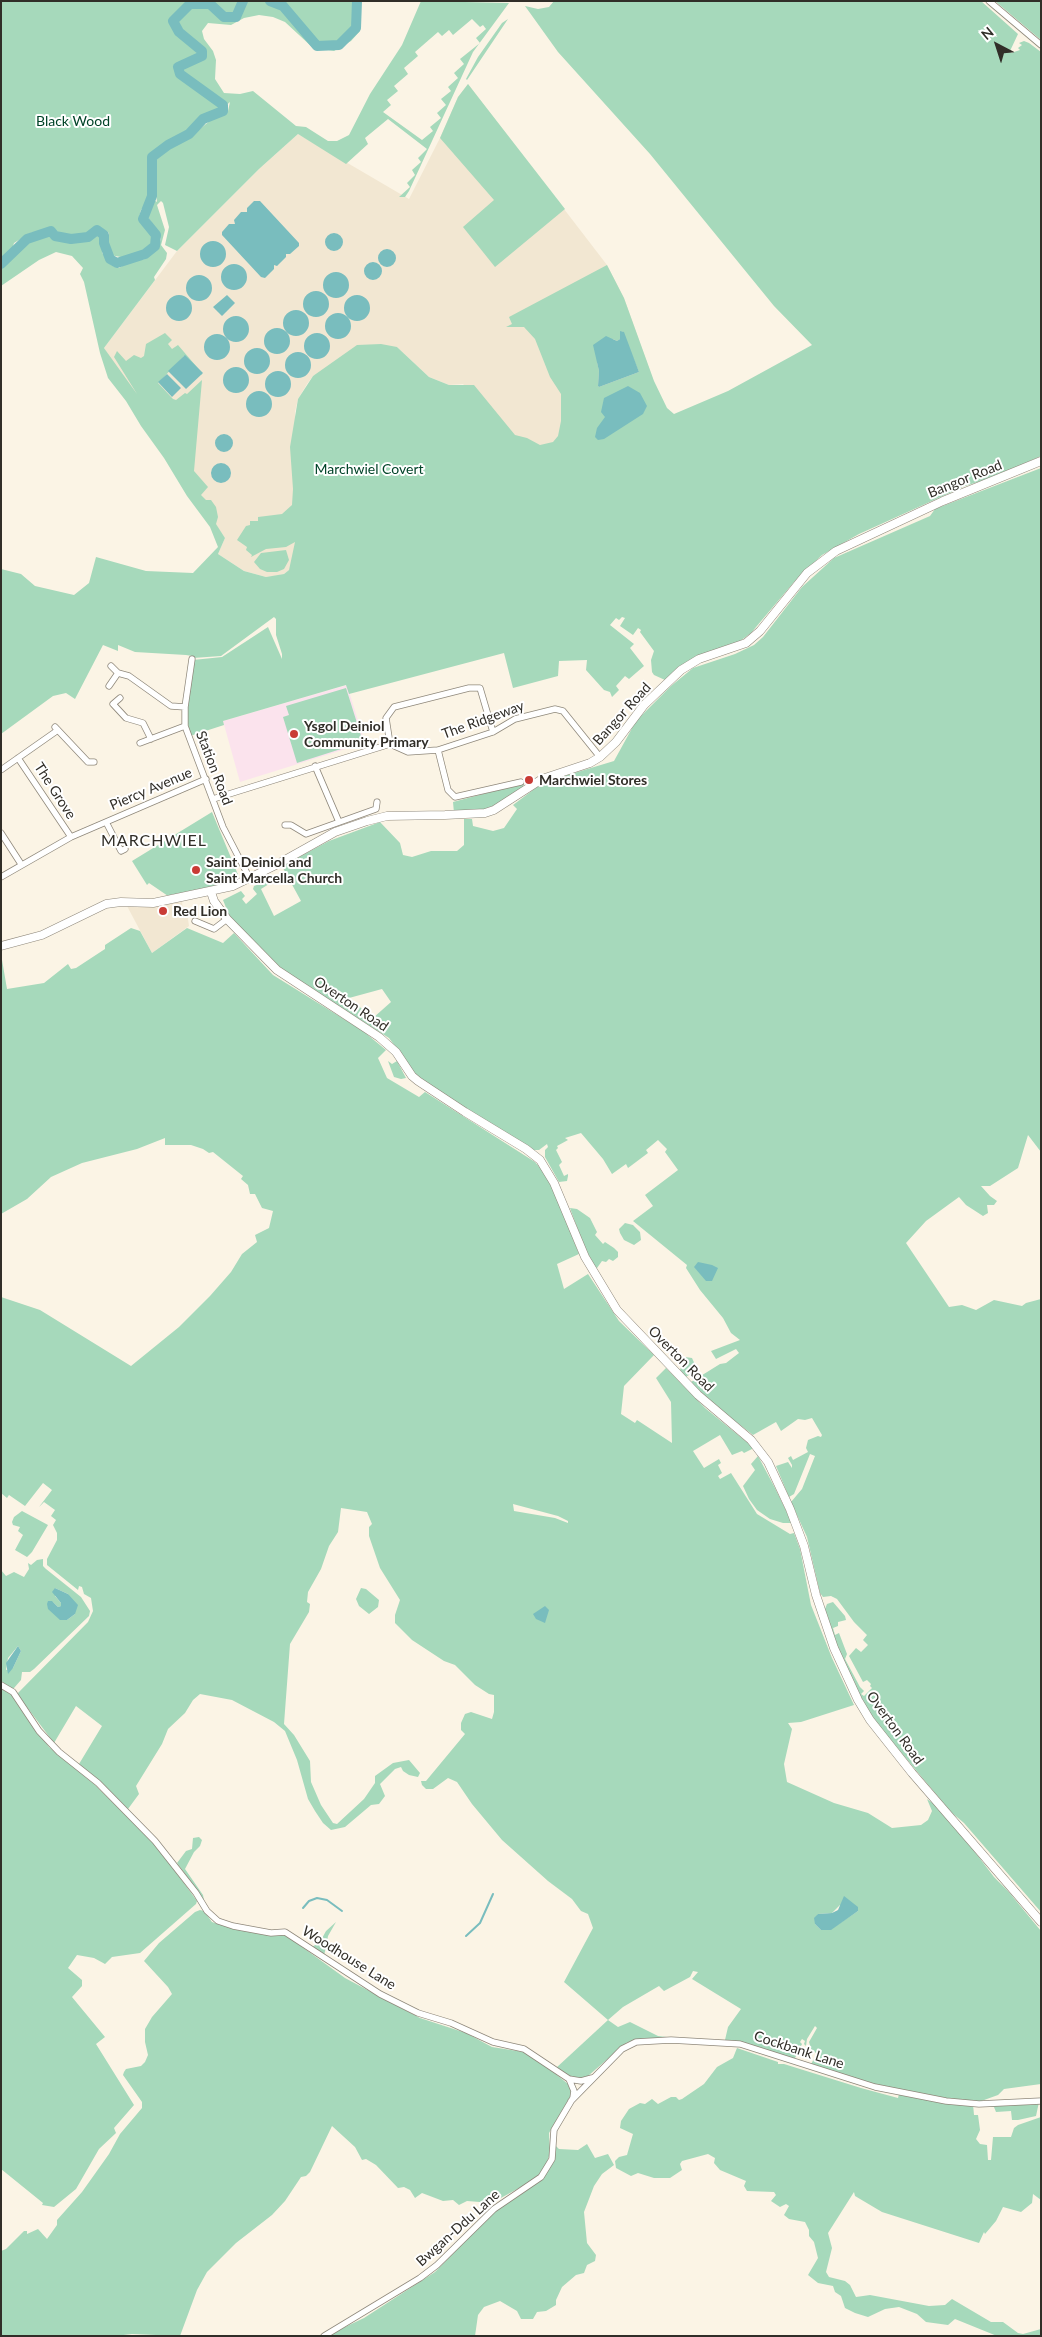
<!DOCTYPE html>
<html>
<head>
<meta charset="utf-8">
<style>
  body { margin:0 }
  #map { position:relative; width:1042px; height:2337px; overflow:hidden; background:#fbf4e5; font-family:Lato,sans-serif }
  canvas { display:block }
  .frame { position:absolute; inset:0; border:2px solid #312e28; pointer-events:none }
  .north { position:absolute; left:972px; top:20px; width:50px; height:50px; -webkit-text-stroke:4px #fff; paint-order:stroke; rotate:320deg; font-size:14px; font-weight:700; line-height:20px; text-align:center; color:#312e28 }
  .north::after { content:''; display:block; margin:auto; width:18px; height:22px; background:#312e28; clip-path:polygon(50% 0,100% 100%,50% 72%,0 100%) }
</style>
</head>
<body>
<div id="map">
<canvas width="1042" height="2337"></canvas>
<div class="frame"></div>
<div class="north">N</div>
</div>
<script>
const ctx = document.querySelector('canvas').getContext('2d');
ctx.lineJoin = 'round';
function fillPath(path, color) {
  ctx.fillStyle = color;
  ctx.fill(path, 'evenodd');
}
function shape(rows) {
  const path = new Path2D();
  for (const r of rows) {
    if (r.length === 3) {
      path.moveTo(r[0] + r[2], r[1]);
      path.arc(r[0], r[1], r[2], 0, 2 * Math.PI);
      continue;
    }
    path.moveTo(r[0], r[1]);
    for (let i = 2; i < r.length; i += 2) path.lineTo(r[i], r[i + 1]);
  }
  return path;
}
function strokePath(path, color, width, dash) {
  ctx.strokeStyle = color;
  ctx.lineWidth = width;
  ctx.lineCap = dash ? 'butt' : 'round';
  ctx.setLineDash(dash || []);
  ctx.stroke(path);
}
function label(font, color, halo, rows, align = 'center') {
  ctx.font = font + ' Lato,sans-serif';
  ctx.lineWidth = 4;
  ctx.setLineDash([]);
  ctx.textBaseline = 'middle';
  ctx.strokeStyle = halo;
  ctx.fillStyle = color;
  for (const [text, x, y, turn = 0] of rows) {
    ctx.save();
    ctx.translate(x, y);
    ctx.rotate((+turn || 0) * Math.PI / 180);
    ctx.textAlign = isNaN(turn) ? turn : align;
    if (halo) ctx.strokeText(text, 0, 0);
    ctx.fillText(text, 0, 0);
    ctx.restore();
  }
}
fillPath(shape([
  [468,84,607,265,624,298,670,427,537,461,463,384,449,385,429,377,397,347,313,376,307,384,298,399,295,412,296,547,292,563,289,570,284,574,275,576,266,577,244,571,218,554,225,538,161,446,104,348,177,251,259,169,298,134,409,199,440,138,458,97],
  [182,902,183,912,187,912,189,926,152,953,127,906,149,907]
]), '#f2e7d2');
fillPath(shape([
  [347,685,365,743,240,782,223,721]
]), '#fbe3ed');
fillPath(shape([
  [1,1,359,1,360,31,351,41,334,51,312,47,285,22,273,17,259,15,244,18,231,25,208,23,202,31,204,39,213,51,216,60,215,79,224,93,240,94,253,91,296,126,306,127,328,141,337,141,349,135,370,94,402,45,421,1,509,3,473,52,409,191,405,197,399,197,410,187,407,183,415,175,412,170,421,162,418,158,427,149,388,119,365,138,368,144,346,164,298,134,259,169,177,251,165,245,169,227,163,203,161,201,157,205,165,230,161,245,167,253,166,259,154,277,155,280,104,348,137,394,114,357,117,351,126,361,134,355,141,358,144,356,146,344,165,333,172,340,168,344,172,349,178,345,202,373,202,375,184,356,158,383,173,399,176,400,185,393,187,394,202,380,194,471,208,487,201,495,206,500,211,500,216,507,218,517,216,524,225,538,218,554,244,571,266,577,284,574,289,570,295,542,286,547,266,549,251,557,252,555,246,550,247,547,237,540,246,526,250,525,250,521,258,521,258,517,282,514,292,505,293,489,290,447,298,399,313,376,357,345,381,344,397,347,429,377,449,385,474,385,515,435,527,438,540,445,553,442,558,436,561,421,561,394,550,377,535,339,524,327,506,327,512,324,509,317,607,265,624,298,654,381,667,408,674,414,728,391,812,345,774,306,650,154,558,52,525,6,538,9,549,7,554,1,981,1,1018,34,1010,51,1011,53,1020,50,1018,48,1022,45,1019,43,1024,41,1029,43,1041,52,1041,456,994,477,965,486,859,534,822,555,794,582,751,633,736,644,665,680,654,675,652,672,651,660,654,651,640,632,641,630,638,628,633,635,620,626,625,618,622,617,619,620,616,618,610,625,634,644,630,648,644,666,629,679,625,676,616,686,619,690,612,697,610,692,604,690,586,670,587,660,559,661,558,676,513,688,504,653,349,694,346,685,223,721,224,725,190,736,187,717,193,660,222,657,268,627,282,659,282,654,276,635,276,619,274,617,221,656,193,658,192,656,186,655,135,652,118,645,118,651,103,645,75,699,66,693,53,696,1,734,1,569,21,574,35,586,74,595,89,583,96,557,146,571,193,573,218,547,210,527,187,496,164,458,141,426,126,401,108,378,100,353,84,282,80,274,83,268,72,256,56,252,39,260,1,286],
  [472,19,480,27,483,25,486,29,476,38,480,43,460,59,464,64,454,73,458,78,448,87,451,91,441,99,446,105,437,113,441,118,430,127,433,131,422,140,383,112,391,105,387,100,398,91,394,86,408,74,404,68,418,56,415,52,438,32,442,36,449,30,453,35],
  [230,102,228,111,211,120,186,140,165,148,154,158,153,167,157,202,154,200,145,213,159,233,161,239,159,245,145,259,129,262,119,268,115,267,110,264,109,259,102,253,103,240,99,234,89,241,67,241,57,240,49,234,41,234,28,240,10,256,14,243,30,233,50,230,60,237,84,236,90,235,100,227,109,233,106,250,110,255,126,258,145,253,156,241,149,229,142,224,139,217,141,210,151,197,149,157,162,145,221,110],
  [622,331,639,372,599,387,598,386,599,371,597,362,613,339,617,341,620,339],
  [995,1,1041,1,1041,40],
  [508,19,467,80,466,79,478,57,502,23],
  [468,84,565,209,495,267,463,227,494,200,440,138,458,97],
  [1041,468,1041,1152,1028,1135,1018,1168,990,1186,981,1186,990,1196,997,1201,994,1205,987,1205,988,1213,983,1216,966,1205,959,1197,926,1221,906,1243,949,1307,962,1305,976,1310,994,1300,1022,1306,1026,1303,1041,1299,1041,1912,964,1823,951,1812,873,1719,863,1701,859,1700,828,1622,825,1609,827,1604,833,1602,845,1616,846,1620,838,1622,838,1626,833,1628,835,1635,839,1633,847,1654,845,1659,860,1687,864,1691,861,1694,864,1696,872,1688,870,1686,871,1684,867,1680,863,1682,849,1656,856,1648,861,1652,868,1645,863,1640,867,1635,854,1622,837,1599,831,1596,823,1597,820,1593,807,1537,791,1502,802,1489,815,1456,810,1454,794,1494,789,1497,776,1466,788,1462,792,1468,792,1465,788,1458,791,1456,793,1460,808,1452,806,1448,808,1440,818,1436,821,1437,822,1435,812,1418,805,1420,798,1419,781,1431,776,1422,753,1435,708,1400,691,1382,720,1364,726,1363,739,1353,736,1349,716,1359,711,1351,740,1340,731,1333,723,1318,700,1290,686,1268,687,1265,633,1221,653,1206,645,1195,678,1170,665,1152,667,1149,658,1140,646,1150,648,1153,628,1168,626,1164,612,1174,603,1159,581,1133,565,1138,568,1140,557,1146,558,1148,556,1150,562,1162,559,1165,564,1176,568,1174,568,1176,567,1181,559,1182,545,1157,545,1150,548,1147,547,1144,539,1150,533,1150,419,1079,389,1038,285,972,272,961,231,920,223,900,241,891,245,896,242,899,246,904,257,894,253,889,254,886,267,881,269,884,261,889,274,916,301,901,283,868,284,865,329,841,380,822,400,843,403,855,412,857,431,851,457,851,464,845,464,819,472,819,473,826,493,831,504,828,517,809,513,805,537,787,551,780,614,761,636,721,671,686,693,668,735,654,754,645,763,637,802,587,834,558,930,516,935,509],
  [382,989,391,1002,373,1018,349,998],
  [286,550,289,560,284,569,277,572,267,572,260,569,254,562,261,553],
  [346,688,363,742,297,763,283,717,289,715,286,706],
  [524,783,523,787,489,810,454,813,453,802],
  [212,812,239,877,216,888,176,896,173,894,168,896,149,883,147,885,132,861],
  [131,928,140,931,152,953,187,928,223,943,234,933,273,975,363,1031,386,1050,378,1058,387,1078,419,1097,425,1092,535,1162,547,1176,555,1192,579,1254,557,1264,564,1289,588,1274,619,1321,654,1355,624,1386,621,1414,635,1423,637,1420,672,1443,671,1402,656,1378,666,1368,705,1408,754,1448,744,1453,742,1451,732,1455,720,1435,693,1451,704,1468,719,1459,721,1463,718,1465,722,1473,718,1476,720,1479,731,1473,757,1514,790,1534,794,1533,800,1549,811,1605,832,1658,854,1705,801,1722,788,1723,792,1729,784,1764,787,1782,834,1803,868,1813,892,1828,921,1825,928,1820,932,1811,927,1799,934,1804,965,1839,994,1877,1008,1891,1041,1931,1041,2084,1004,2089,998,2095,973,2104,974,2115,978,2115,980,2130,976,2139,980,2144,987,2145,988,2160,991,2160,993,2137,1011,2137,1014,2128,1018,2125,1041,2117,1041,2200,1033,2194,1032,2203,1021,2212,1003,2207,996,2221,985,2234,984,2232,979,2243,882,2212,855,2196,854,2192,828,2233,832,2248,826,2272,829,2277,845,2281,850,2285,856,2297,870,2295,929,2306,945,2305,952,2299,991,2322,1003,2322,1018,2333,1023,2334,1041,2329,1041,2336,997,2336,955,2319,948,2325,926,2322,917,2314,899,2307,885,2309,868,2317,855,2313,845,2308,841,2296,835,2292,833,2286,818,2283,808,2275,818,2258,814,2242,809,2236,809,2230,805,2222,789,2219,784,2215,789,2206,786,2204,780,2207,771,2201,776,2195,774,2192,747,2191,744,2186,746,2181,720,2170,714,2163,715,2158,708,2154,682,2161,680,2164,682,2170,670,2178,654,2178,638,2173,631,2176,616,2168,615,2161,619,2157,627,2155,633,2134,620,2128,621,2121,629,2109,640,2103,645,2104,652,2099,658,2104,671,2097,676,2097,679,2100,682,2099,704,2084,717,2067,733,2058,737,2048,778,2062,778,2064,784,2064,861,2088,898,2098,899,2094,811,2064,817,2054,811,2049,809,2042,817,2028,815,2026,807,2039,806,2046,804,2044,805,2041,802,2039,800,2042,802,2044,794,2060,725,2040,728,2027,741,2009,692,1979,698,1972,693,1971,690,1977,664,1991,659,1986,623,2007,608,2020,618,2027,630,2022,658,2036,667,2037,666,2039,636,2039,626,2043,588,2076,581,2078,572,2078,556,2068,608,2020,564,1982,593,1928,588,1914,581,1911,572,1899,548,1881,502,1840,472,1804,457,1782,448,1778,433,1789,426,1789,422,1785,421,1781,426,1781,465,1734,461,1730,461,1723,465,1714,471,1712,492,1719,494,1712,494,1695,489,1694,475,1685,455,1665,444,1661,412,1640,395,1623,395,1615,400,1600,380,1568,369,1536,369,1527,372,1524,367,1512,341,1508,338,1532,329,1546,321,1569,308,1592,307,1602,310,1604,309,1612,290,1644,284,1724,294,1735,310,1761,311,1782,321,1805,333,1823,337,1824,364,1799,375,1783,375,1776,393,1763,409,1760,420,1773,418,1777,409,1775,403,1771,401,1767,395,1769,380,1784,385,1796,379,1804,371,1805,345,1827,331,1830,323,1823,315,1811,308,1799,297,1760,285,1731,274,1722,232,1700,200,1694,193,1700,185,1713,168,1729,162,1744,136,1786,139,1794,128,1809,79,1764,102,1726,76,1706,54,1743,17,1694,88,1622,93,1611,91,1598,84,1594,82,1587,79,1586,78,1590,47,1565,47,1559,57,1540,57,1533,53,1525,56,1520,51,1516,55,1510,44,1502,39,1507,52,1490,43,1483,25,1506,9,1495,7,1498,1,1493,1,1297,40,1310,131,1366,179,1327,210,1296,231,1272,242,1254,257,1242,255,1235,269,1228,273,1211,262,1208,255,1194,250,1194,248,1185,241,1179,243,1176,213,1152,209,1153,203,1149,191,1145,165,1145,165,1138,137,1149,82,1163,51,1177,27,1199,1,1214,1,954,7,989,44,983,68,964,71,969,76,968,105,949,105,945],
  [513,1504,558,1516,568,1521,568,1523,555,1518,514,1511],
  [840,1905,858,1911,831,1929,821,1930,815,1924,818,1914,832,1913],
  [388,1061,392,1064,397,1061,406,1078,401,1079,394,1077],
  [570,1208,577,1209,590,1218,597,1232,595,1235,603,1244,605,1242,614,1248,618,1252,618,1257,613,1261,609,1259,606,1262,602,1261,597,1268,594,1266,582,1241],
  [625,1223,633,1225,640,1232,641,1240,634,1245,624,1240,620,1233,619,1229],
  [685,1357,692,1358,697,1369,686,1377,680,1370],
  [758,1456,775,1488,792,1523,783,1523,770,1519,757,1510,749,1499,743,1486,755,1470,751,1464],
  [22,1511,48,1525,32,1552,27,1557,15,1550,23,1535,18,1531,20,1527,13,1525,12,1522,14,1517],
  [43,1559,43,1566,46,1569,81,1597,90,1611,89,1616,34,1669,30,1672,22,1672,21,1680,14,1688,11,1688,1,1681,1,1570,6,1576,14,1572,24,1577,29,1569,28,1563,31,1565,37,1560],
  [55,1588,68,1594,75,1614,67,1620,52,1601,58,1607,61,1606,61,1603,55,1596],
  [18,1646,21,1651,13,1668,6,1670,8,1658],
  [361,1588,366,1589,379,1600,378,1607,369,1614,359,1606,356,1599],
  [1,1687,12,1695,49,1747,94,1784,157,1846,197,1901,196,1904,140,1953,112,1957,105,1964,94,1958,77,1955,68,1968,82,1980,82,1986,72,1997,105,2037,96,2044,134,2105,114,2128,116,2133,99,2149,76,2189,54,2207,42,2205,43,2203,1,2169],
  [199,1837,202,1840,200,1846,194,1852,185,1869,203,1895,204,1900,177,1863,186,1851,192,1849,193,1838],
  [200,1910,204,1911,212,1922,221,1925,287,1936,345,1978,420,2018,466,2033,492,2047,530,2053,568,2084,571,2090,570,2097,549,2133,550,2153,547,2162,542,2172,532,2181,488,2205,485,2210,480,2202,467,2201,459,2205,453,2200,443,2201,422,2193,415,2198,410,2190,404,2187,398,2188,376,2165,366,2159,362,2160,355,2147,332,2126,310,2172,306,2176,301,2177,285,2201,272,2215,236,2243,207,2272,197,2290,180,2336,132,2334,115,2336,1,2336,1,2251,6,2249,24,2231,27,2231,27,2234,38,2229,47,2239,57,2225,57,2220,82,2192,109,2154,120,2134,142,2108,142,2102,123,2075,124,2072,126,2069,141,2066,145,2062,148,2055,145,2042,145,2029,152,2017,172,1994,168,1987,144,1961,159,1943,195,1912],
  [336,1922,328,1936,324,1956,312,1947,320,1942,326,1931],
  [1039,2102,1036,2116,1018,2120,1012,2120,1011,2111,996,2112,994,2107,982,2107,985,2105],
  [554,2144,559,2149,578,2150,587,2144,595,2158,608,2154,614,2165,602,2174,594,2186,584,2212,587,2243,596,2255,595,2261,587,2265,584,2273,576,2275,562,2287,556,2300,556,2305,546,2311,537,2312,533,2319,521,2319,517,2311,500,2301,484,2307,478,2315,475,2336,326,2336,364,2318,435,2272,498,2208,508,2203,508,2201,549,2168]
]), '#a6d9bb');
fillPath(shape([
  [254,201,260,201,299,243,299,246,290,254,286,254,286,257,277,266,274,265,274,269,265,278,261,277,222,235,222,232,229,224,235,224,234,220,241,212,247,212,247,208],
  [334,242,9],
  [213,254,13],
  [387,258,9],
  [373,271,9],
  [234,277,13],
  [336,285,13],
  [199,288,13],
  [316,304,13],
  [227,295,235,303,222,316,213,307],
  [357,308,13],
  [179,308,13],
  [296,323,13],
  [338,326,13],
  [236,329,13],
  [277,341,13],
  [620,331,624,332,639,372,599,387,598,386,599,371,593,345,606,336,617,341,620,339],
  [317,346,13],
  [217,347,13],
  [257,361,13],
  [298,365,13],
  [185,355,203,373,186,389,168,371],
  [236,380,13],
  [278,384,13],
  [167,374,181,388,172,397,158,382],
  [628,386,640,393,647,406,643,414,604,439,598,440,595,437,597,428,605,417,601,412,604,398],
  [259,404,13],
  [224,443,9],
  [221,473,10],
  [698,1262,712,1265,718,1268,712,1281,706,1281,694,1267],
  [55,1588,68,1594,78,1605,75,1614,67,1620,60,1620,48,1609,47,1604,48,1601,52,1601,58,1607,61,1606,61,1603,52,1592],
  [545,1606,549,1610,545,1623,536,1619,533,1614],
  [18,1646,21,1651,13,1668,8,1674,6,1663],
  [844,1896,858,1907,858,1911,831,1930,821,1930,815,1924,814,1918,818,1914,832,1913,838,1910]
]), '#79bdbe');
strokePath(shape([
  [303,1908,309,1901,317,1898,327,1900,342,1911],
  [466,1936,480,1923,493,1894]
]), '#79bdbe', 2);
strokePath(shape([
  [270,1,283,6,317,46,339,45,356,28,357,1],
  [1,264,27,239,51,231,55,236,71,239,88,237,97,230,104,235,104,243,110,259,117,263,145,254,155,246,156,235,143,219,152,196,152,157,168,145,189,134,203,119,223,111,223,105,180,74,178,67,202,56,202,51,179,32,173,21,190,4,210,4,224,17,236,17,243,1]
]), '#79bdbe', 10);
const minor = shape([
  [989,1,1041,45],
  [192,659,185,707,185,726,223,827,250,879],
  [111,666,118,673],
  [109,686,118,673,129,676,171,706,185,707],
  [120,698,113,704,126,718,143,723,151,739],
  [55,727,88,762,94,762],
  [140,743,185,726],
  [390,744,386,718,394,707,469,688,480,688,493,732],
  [438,750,448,790,455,797,521,782],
  [18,758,71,837],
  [315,766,339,822],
  [1,770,58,730],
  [213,799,390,744,408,752,438,750,493,732,515,719,555,709,563,711,600,757],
  [106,822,121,851,125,849],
  [285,825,291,825,306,834,376,809,377,802],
  [1,833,21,864],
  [1,877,71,837,206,779],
  [195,921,214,929,227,919],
  [1,1685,13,1692,39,1731,59,1752,98,1783,155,1841,196,1893,207,1911,218,1921,233,1926,271,1933,285,1932,380,1994,418,2013,451,2023,493,2042,524,2049,569,2079,581,2081,592,2078],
  [571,2101,622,2049,636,2042,671,2040,740,2044,875,2087,946,2101,979,2104,1041,2101],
  [324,2336,420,2278,437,2265,494,2209,541,2177,552,2159,554,2130,573,2098,574,2091,569,2079]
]);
const major = shape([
  [211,892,214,901,227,919,277,970,379,1037,396,1052,412,1076,418,1081,465,1112,526,1149,540,1160,554,1183,585,1257,617,1310,698,1395,751,1440,768,1462,790,1509,804,1546,816,1595,834,1648,858,1700,870,1720,912,1773,1041,1922],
  [1,946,42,935,106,904,121,902,153,903,233,886,276,865,335,832,367,821,387,816,445,815,485,813,494,810,542,779,590,763,600,757,616,742,644,705,681,670,699,659,746,643,760,631,807,573,836,551,943,501,1041,461]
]);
strokePath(minor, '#8f887b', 7);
strokePath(major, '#8f887b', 9);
strokePath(minor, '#fff', 5.5);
strokePath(major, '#fff', 8);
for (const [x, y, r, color] of [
  [294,734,5,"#c93b35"],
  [529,780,5,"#c93b35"],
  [196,870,5,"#c93b35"],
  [163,911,5,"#c93b35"]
]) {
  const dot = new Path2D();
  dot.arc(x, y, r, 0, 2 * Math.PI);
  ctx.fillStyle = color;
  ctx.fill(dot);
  strokePath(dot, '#fff', 2);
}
label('14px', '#004328', '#fff', [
  ["Black Wood",73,121],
  ["Marchwiel Covert",369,469]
]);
label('14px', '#312e28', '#fff', [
  ["Bangor Road",965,479,-22],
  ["Bangor Road",622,714,-48],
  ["The Ridgeway",483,720,-20],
  ["Station Road",214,768,69],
  ["Piercy Avenue",151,789,-23],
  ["The Grove",55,791,57],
  ["Overton Road",351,1004,34],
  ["Overton Road",681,1359,45],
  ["Overton Road",895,1728,54],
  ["Woodhouse Lane",349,1958,32],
  ["Cockbank Lane",799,2050,18],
  ["Bwgan-Ddu Lane",458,2228,-42]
]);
label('bold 14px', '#312e28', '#fff', [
  ["Ysgol Deiniol",304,726],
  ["Community Primary",304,742],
  ["Marchwiel Stores",539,780],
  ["Saint Deiniol and",206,862],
  ["Saint Marcella Church",206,878],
  ["Red Lion",173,911]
], 'left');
ctx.letterSpacing = '1px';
label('16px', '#312e28', '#fff', [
  ["MARCHWIEL",154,841]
]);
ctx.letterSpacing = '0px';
</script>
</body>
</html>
